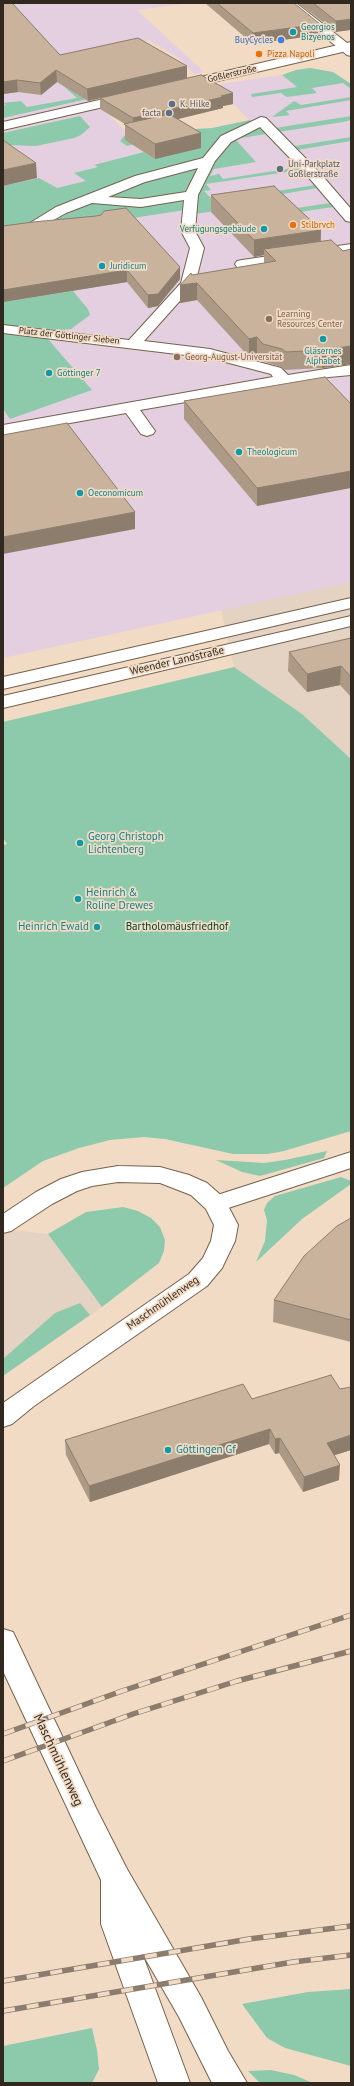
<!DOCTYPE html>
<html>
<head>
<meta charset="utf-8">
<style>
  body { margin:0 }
  #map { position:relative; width:354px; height:2086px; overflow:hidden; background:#f2dbc4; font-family:"PT Sans",sans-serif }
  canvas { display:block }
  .frame { position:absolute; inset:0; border:4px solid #312920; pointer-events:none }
</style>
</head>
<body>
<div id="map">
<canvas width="354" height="2086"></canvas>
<div class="frame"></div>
</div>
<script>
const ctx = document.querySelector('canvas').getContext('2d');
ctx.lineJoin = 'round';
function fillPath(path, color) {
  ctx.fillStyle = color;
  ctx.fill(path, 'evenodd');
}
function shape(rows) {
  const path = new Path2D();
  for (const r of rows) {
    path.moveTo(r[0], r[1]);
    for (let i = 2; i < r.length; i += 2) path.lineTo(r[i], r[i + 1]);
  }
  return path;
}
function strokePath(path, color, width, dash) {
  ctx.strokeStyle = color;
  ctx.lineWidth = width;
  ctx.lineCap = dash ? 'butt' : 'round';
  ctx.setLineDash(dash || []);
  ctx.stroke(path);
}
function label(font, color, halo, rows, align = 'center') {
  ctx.font = font + ' "PT Sans",sans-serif';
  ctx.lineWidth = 3.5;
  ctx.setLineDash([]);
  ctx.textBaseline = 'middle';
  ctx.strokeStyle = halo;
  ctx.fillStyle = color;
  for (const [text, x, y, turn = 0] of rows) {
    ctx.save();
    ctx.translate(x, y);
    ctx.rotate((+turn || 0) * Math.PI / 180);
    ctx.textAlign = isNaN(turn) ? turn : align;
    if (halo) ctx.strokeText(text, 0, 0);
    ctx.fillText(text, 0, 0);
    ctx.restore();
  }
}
fillPath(shape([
  [351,582,351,759,302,714,234,667,221,609],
  [3,1229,48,1234,102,1307,3,1376]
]), '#e4d2c2');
fillPath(shape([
  [3,3,190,3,137,10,204,72,194,74,180,59,149,40,94,53,66,71,127,133,212,128,249,120,232,102,213,85,282,75,296,70,310,68,333,72,351,84,351,582,3,658]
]), '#e3cfdf');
fillPath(shape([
  [310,68,333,72,351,84,351,89,343,83,312,88,317,93,287,97,281,93,252,97,251,94,297,87,282,75,296,70],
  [59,82,92,98,3,118,3,106,6,105,3,103,21,101,27,107,77,98],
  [351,97,351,100,286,111,290,115,272,117,294,101,301,105],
  [80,116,90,127,81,135,74,138,36,146,9,145,3,140,3,133],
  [351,116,351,120,343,122,278,132,275,128],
  [250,120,266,134,235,139,256,162,214,169,210,176,219,174,223,179,299,167,300,170,206,184,211,190,204,191,214,201,315,185,317,188,283,194,297,208,330,203,333,207,286,214,274,202,195,214,185,210,3,238,3,186,39,178,57,188,86,181,74,173,98,167,94,165,144,152,155,159,135,144,127,146,120,141,127,133,212,128],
  [351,137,351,141,297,150,295,146],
  [73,291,88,309,90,315,71,329,52,331,3,326,3,302],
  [3,332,47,338,92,390,10,419,3,409],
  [234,667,302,714,351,759,351,1131,284,1151,268,1154,233,1154,165,1139,144,1137,110,1140,79,1148,43,1161,3,1188,3,845,7,844,3,838,3,722],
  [327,1151,324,1158,260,1176,242,1172,216,1160,264,1163,285,1160],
  [341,1177,351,1181,351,1184,302,1219,256,1262,265,1241,267,1220,264,1210,267,1203,275,1196],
  [123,1207,138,1211,151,1218,160,1227,165,1240,164,1251,159,1263,102,1307,48,1234,86,1212],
  [80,1303,90,1315,3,1376,3,1359,55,1313],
  [351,1989,351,2066,285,2048,267,2038,242,2004,308,1992],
  [92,2028,97,2050,99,2069,92,2083,3,2083,3,2046],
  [271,2070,294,2075,313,2083,260,2083,248,2071]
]), '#8dcaab');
const street = shape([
  [351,42,351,50,179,90,173,86,179,82,351,42],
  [130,93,134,94,136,97,134,100,3,130,3,122,130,93],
  [261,117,266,118,320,173,351,209,351,222,346,221,310,179,260,127,231,142,215,161,198,195,195,231,204,248,195,284,144,341,210,349,281,368,288,375,351,365,351,375,329,377,140,410,155,431,153,434,147,436,141,434,126,413,3,435,3,425,273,377,271,374,210,358,3,333,3,325,129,340,181,283,190,248,181,231,184,200,141,207,92,203,66,213,34,231,29,232,24,231,22,228,56,207,135,176,203,158,221,136,261,117],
  [198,168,186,192,141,199,108,197,145,182,198,168],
  [351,244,351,252,242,268,237,267,235,264,237,261,242,260,351,244],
  [351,1152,351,1168,216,1212,208,1210,204,1204,208,1198,351,1152]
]);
const secondary = shape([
  [283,3,296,3,351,46,351,56,347,55,283,3],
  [118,1166,160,1167,189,1175,207,1183,224,1198,238,1225,235,1241,222,1268,207,1286,34,1406,12,1424,3,1427,3,1403,189,1274,203,1258,211,1241,214,1225,206,1209,191,1195,160,1183,118,1182,92,1186,77,1191,52,1204,11,1231,3,1233,3,1214,36,1192,61,1179,82,1172,118,1166],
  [3,1629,13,1632,96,1808,127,1869,201,1997,228,2051,247,2083,212,2083,179,2017,142,1953,190,2083,158,2083,101,1924,101,1880,3,1671,3,1629]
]);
const primary = shape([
  [351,598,351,608,3,689,3,677,351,598],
  [351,616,351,626,3,708,3,696,351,616]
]);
strokePath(street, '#75624d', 2);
strokePath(secondary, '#75624d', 2);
strokePath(primary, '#75624d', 2);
fillPath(street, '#fff');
fillPath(secondary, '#fff');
fillPath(primary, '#fff');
const rail = shape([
  [3,1734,122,1691,351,1615],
  [3,1761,133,1714,237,1681,351,1651],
  [3,1981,249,1939,351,1926],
  [3,2011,293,1962,351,1955]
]);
strokePath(rail, '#8b7c6d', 5.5);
strokePath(rail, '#f2dbc4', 4, [12]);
fillPath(shape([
  [3,3,60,55,187,66,187,78,233,104,223,106,223,108,178,119,201,133,201,148,155,159,125,140,125,124,100,109,100,98,88,101,57,82,41,95,18,92,3,94],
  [205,3,294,3,319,35,253,44],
  [298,3,351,3,336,32],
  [211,195,321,230,321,241,343,251,351,249,351,364,322,368,285,370,281,367,262,361,257,355,249,357,197,300,180,303,180,285,192,275,264,263,264,255,254,257,211,212],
  [3,226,180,279,158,306,148,308,127,282,3,302],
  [325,377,257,506,184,419,184,401],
  [351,638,351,697,340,685,307,692,288,671,289,652],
  [351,1218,351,1342,273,1322,274,1300],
  [252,1399,351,1450,334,1455,339,1480,303,1492,279,1453,275,1454,269,1444,90,1502,66,1455,65,1440]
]), '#ad9a86');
fillPath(shape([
  [351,19,351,30,336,32,336,21],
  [320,24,319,35,253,44,253,33],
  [187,66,187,78,88,101,87,89],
  [56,70,57,82,41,95,40,83],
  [17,80,18,92,3,94,3,82],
  [233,93,233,104,223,106,223,108,133,130,133,118],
  [201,133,201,148,155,159,155,144],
  [36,163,37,178,3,186,3,170],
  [321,230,320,247,264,249,264,255,254,257,254,240],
  [180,267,180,279,158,306,148,308,148,295],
  [127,270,127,282,3,302,3,290],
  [197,283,197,300,180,303,180,285],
  [257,337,257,355,249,357,249,339],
  [351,346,351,364,322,368,322,350],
  [351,471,351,488,257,506,257,488],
  [135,512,135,529,3,554,3,537],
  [341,666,340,685,307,692,307,674],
  [270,1429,269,1444,90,1502,89,1486],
  [351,1435,351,1450,326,1458,327,1443],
  [280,1438,279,1453,275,1454,275,1439],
  [340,1465,339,1480,303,1492,304,1477]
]), '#8d7d6d');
const building = shape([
  [3,3,12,3,60,55,138,38,187,66,87,89,56,70,40,83,17,80,3,82,3,3],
  [217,3,294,3,320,24,253,33,217,3],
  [313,3,351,3,351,19,336,21,313,3],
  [201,75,233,93,221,96,223,97,133,118,100,98,201,75],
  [169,114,201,133,155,144,124,124,169,114],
  [3,140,36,163,3,170,3,140],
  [274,186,321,230,254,240,211,195,274,186],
  [126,208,180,267,158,294,148,295,127,270,3,290,3,226,33,222,96,216,101,215,104,211,126,208],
  [331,240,343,251,351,249,351,346,322,350,286,352,282,349,263,344,257,337,249,339,197,283,180,285,191,273,192,275,276,261,264,249,331,240],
  [325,377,351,404,351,471,257,488,184,401,325,377],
  [67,423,135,512,3,537,3,435,67,423],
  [351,638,351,677,341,666,307,674,289,652,351,638],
  [351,1218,351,1320,274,1300,304,1256,337,1226,351,1218],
  [331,1375,340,1389,351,1387,351,1435,327,1443,340,1465,304,1477,280,1438,275,1439,270,1429,89,1486,65,1440,243,1384,252,1399,331,1375]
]);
fillPath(building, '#c9b39c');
strokePath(building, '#8d7d6d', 1);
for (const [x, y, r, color] of [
  [293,32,4,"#0f9aa8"],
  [281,40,4,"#3f7fe0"],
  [259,54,4,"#e8710a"],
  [172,104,4,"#5c6f8a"],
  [169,113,4,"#5c6f8a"],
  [280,169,4,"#5c6f8a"],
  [293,225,4,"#e8710a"],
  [264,229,4,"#0f9aa8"],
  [102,266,4,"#0f9aa8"],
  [269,319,4,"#8d6e63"],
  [323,339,4,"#0f9aa8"],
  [177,357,4,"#8d6e63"],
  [49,373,4,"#0f9aa8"],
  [239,452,4,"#0f9aa8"],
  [80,493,4,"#0f9aa8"],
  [80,843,4,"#0f9aa8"],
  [78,899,4,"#0f9aa8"],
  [97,927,4,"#0f9aa8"],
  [168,1450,4,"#0f9aa8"]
]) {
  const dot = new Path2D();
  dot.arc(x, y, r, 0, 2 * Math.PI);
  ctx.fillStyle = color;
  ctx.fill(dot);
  strokePath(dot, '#f2dbc4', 1.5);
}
label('9px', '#0d838f', '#f2dbc4', [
  ["Georgios",301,27],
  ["Bizyenos",301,37],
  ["Verfügungsgebäude",256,229,"right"],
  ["Juridicum",110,266],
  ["Gläsernes",323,351,"center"],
  ["Alphabet",323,361,"center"],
  ["Göttinger 7",57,373],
  ["Theologicum",247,452],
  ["Oeconomicum",88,493]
], 'left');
label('9px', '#366cbe', '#f2dbc4', [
  ["BuyCycles",273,40]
], 'right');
label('9px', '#c56008', '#f2dbc4', [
  ["Pizza Napoli",267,54],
  ["Stilbrvch",301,225]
], 'left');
label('9px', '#312920', '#f2dbc4', [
  ["Goßlerstraße",232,74,-13],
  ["Platz der Göttinger Sieben",69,336,6]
]);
label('9px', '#4e5e75', '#f2dbc4', [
  ["K. Hilke",180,104],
  ["facta",161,113,"right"],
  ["Uni-Parkplatz",288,164],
  ["Goßlerstraße",288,174]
], 'left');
label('9px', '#785e54', '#f2dbc4', [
  ["Learning",277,314],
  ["Resources Center",277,324],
  ["Georg-August-Universität",185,357]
], 'left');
label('11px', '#312920', '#f2dbc4', [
  ["Weender Landstraße",177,661,-13],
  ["Maschmühlenweg",163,1303,-35]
]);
label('11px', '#0d838f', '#f2dbc4', [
  ["Georg Christoph",88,837],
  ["Lichtenberg",88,850],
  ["Heinrich &",86,893],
  ["Roline Drewes",86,906],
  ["Heinrich Ewald",89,927,"right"],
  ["Göttingen Gf",176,1450]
], 'left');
label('11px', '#02422a', '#f2dbc4', [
  ["Bartholomäusfriedhof",177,927]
]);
label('13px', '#312920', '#f2dbc4', [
  ["Maschmühlenweg",58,1760,65]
]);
</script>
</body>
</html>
